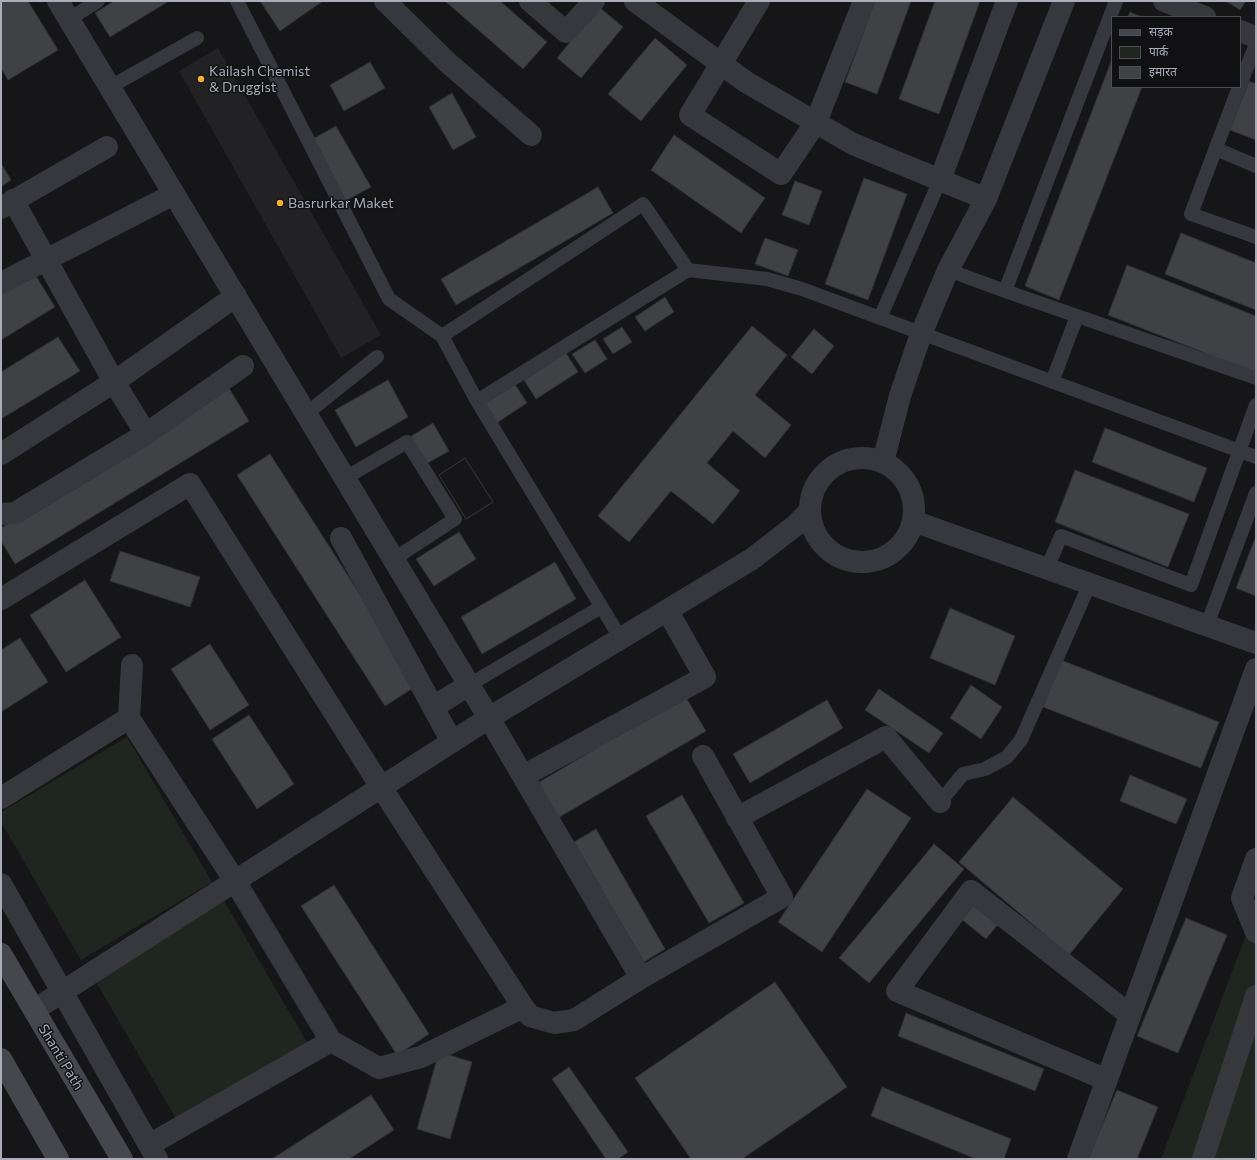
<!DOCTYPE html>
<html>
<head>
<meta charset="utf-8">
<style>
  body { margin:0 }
  #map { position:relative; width:1257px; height:1160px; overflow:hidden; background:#161618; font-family:Commissioner,"Noto Sans Devanagari",sans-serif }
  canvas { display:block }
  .frame { position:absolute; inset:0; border:2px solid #a8adb8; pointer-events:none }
  .legend { position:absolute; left:1111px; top:16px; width:130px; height:72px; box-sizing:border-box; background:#111113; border:1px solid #4d4f55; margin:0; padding:5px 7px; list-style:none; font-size:12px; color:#a8adb8 }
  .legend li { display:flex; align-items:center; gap:8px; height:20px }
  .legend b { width:20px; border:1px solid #4d4f55 }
</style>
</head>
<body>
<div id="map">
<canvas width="1257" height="1160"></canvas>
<div class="frame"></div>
<ul class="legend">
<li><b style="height:5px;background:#45474d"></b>सड़क</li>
<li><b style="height:11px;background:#1e261f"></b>पार्क</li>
<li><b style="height:11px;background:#404145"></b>इमारत</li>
</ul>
</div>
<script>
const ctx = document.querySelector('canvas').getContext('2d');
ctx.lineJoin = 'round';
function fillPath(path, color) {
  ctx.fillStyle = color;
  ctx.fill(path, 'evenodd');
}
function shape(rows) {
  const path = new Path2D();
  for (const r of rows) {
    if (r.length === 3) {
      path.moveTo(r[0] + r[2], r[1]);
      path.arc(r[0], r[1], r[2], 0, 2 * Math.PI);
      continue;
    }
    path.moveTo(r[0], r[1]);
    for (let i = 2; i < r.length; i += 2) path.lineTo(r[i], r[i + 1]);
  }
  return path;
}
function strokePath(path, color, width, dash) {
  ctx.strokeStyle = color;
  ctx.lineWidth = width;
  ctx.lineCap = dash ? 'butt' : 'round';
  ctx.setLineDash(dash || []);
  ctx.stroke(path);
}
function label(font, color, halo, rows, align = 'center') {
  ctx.font = font + ' Commissioner,sans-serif';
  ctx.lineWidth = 3;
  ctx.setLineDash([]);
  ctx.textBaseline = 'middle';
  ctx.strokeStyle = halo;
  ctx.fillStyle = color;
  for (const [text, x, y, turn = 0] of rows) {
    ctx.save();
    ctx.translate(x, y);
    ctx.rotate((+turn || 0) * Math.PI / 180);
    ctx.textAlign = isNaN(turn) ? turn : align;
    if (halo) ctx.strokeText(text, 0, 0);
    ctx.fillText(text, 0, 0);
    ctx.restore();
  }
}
fillPath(shape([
  [218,48,381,335,341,358,179,71]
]), '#222225');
fillPath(shape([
  [127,737,212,882,81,960,1,822,1,812],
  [223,899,308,1044,178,1122,93,977],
  [1254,914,1256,915,1256,1159,1161,1159]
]), '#1e261f');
const building = shape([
  [1,1,28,1,58,50,8,80,1,68,1,1],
  [114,1,169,1,110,37,95,13,114,1],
  [260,1,323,1,280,31,260,1],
  [445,1,500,1,547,42,523,69,445,1],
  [875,1,911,1,877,94,845,82,875,1],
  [935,1,980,1,939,114,899,99,935,1],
  [1226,1,1246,1,1240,10,1226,1],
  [599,7,623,27,581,78,557,58,599,7],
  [1130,12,1142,17,1128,17,1130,12],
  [655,38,687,65,641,121,608,94,655,38],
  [1112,59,1112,87,1142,87,1059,300,1025,286,1112,59],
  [370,62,385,88,344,111,330,85,370,62],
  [1249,81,1256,84,1256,140,1230,130,1249,81],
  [452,93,476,137,453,150,429,107,452,93],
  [336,126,371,187,345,201,311,140,336,126],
  [674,135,765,198,741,233,651,170,674,135],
  [1,163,11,180,1,187,1,163],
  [864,178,907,194,868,300,825,284,864,178],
  [795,181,822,191,809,225,782,215,795,181],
  [598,187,613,213,456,305,441,279,598,187],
  [1181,233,1256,263,1256,310,1165,274,1181,233],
  [765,238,798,250,788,276,755,264,765,238],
  [1127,265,1256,316,1256,373,1108,315,1127,265],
  [31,268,55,307,1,340,1,286,31,268],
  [665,297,674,312,645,331,635,317,665,297],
  [752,326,787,355,755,395,791,425,765,458,733,431,707,463,740,491,713,524,671,491,629,542,598,516,752,326],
  [622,327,632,342,613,354,603,339,622,327],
  [814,329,834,346,812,374,791,357,814,329],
  [58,337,80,371,1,419,1,372,58,337],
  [595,340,607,359,585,373,572,354,595,340],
  [566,353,578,372,536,399,524,380,566,353],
  [388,380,408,417,356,447,335,410,388,380],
  [515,384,527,403,495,424,483,405,515,384],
  [229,388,249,421,15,564,1,541,1,528,229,388],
  [433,423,449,451,424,465,408,438,433,423],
  [1105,428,1207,468,1194,502,1092,462,1105,428],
  [270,454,418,685,385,706,237,475,270,454],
  [465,458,493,502,466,519,439,475,465,458],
  [465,458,493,502,466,519,439,475,465,458],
  [1075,470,1189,514,1168,567,1055,522,1075,470],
  [459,532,476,559,434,586,416,559,459,532],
  [1256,536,1256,596,1236,588,1256,536],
  [120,551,200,577,190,607,110,581,120,551],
  [555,562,576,599,482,654,461,617,555,562],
  [85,580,121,637,66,672,30,615,85,580],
  [950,608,1015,636,995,685,930,658,950,608],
  [20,638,48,682,1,712,1,650,20,638],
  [210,644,249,705,210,730,171,669,210,644],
  [1061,660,1219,722,1201,768,1043,707,1061,660],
  [971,685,1002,707,981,739,950,718,971,685],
  [879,689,943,733,929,753,865,710,879,689],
  [685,696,706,731,556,819,536,784,685,696],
  [827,700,843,728,750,783,733,754,827,700],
  [249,715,294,784,257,809,212,739,249,715],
  [1130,775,1187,799,1176,824,1120,801,1130,775],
  [867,789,911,818,822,952,778,922,867,789],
  [682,795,744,903,709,923,646,816,682,795],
  [1013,797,1123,889,1069,955,959,862,1013,797],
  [596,829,665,949,644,962,574,842,596,829],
  [934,844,964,869,869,983,839,958,934,844],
  [334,885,429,1034,397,1055,301,906,334,885],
  [974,901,1000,922,986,939,960,918,974,901],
  [1186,918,1227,935,1178,1053,1137,1036,1186,918],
  [775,982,847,1087,742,1159,691,1159,635,1078,775,982],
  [906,1013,1044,1069,1035,1091,898,1036,906,1013],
  [439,1052,472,1062,450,1139,417,1129,439,1052],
  [569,1067,628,1152,618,1159,606,1159,552,1079,569,1067],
  [882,1087,1011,1139,1004,1159,976,1159,871,1116,882,1087],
  [1117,1090,1158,1107,1137,1159,1088,1159,1117,1090],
  [371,1095,394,1130,349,1159,272,1159,371,1095]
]);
fillPath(building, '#404145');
strokePath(building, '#303034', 1);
strokePath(shape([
  [237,1,389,299,442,336,477,401,621,639],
  [69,19,98,1],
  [1240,85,1256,44],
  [110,87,197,38],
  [1239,87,1191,214,1256,237],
  [1216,149,1256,166],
  [688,270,767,279,802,289,1256,457],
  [948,270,1005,291,1116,1],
  [1005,291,1256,378],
  [880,318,940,180],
  [442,336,643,204,688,270,477,401],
  [1052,382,1077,316],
  [306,414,377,357],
  [345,478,407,442,455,519,394,559],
  [1047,568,1061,536,1191,585,1256,405],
  [1207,625,1256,493],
  [469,685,601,607],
  [940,802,963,774,985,769,1007,757,1021,740,1090,583]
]), '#37383d', 14);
strokePath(shape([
  [58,1,489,718,641,978],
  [385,1,446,61,531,135],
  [530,1,566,32,594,1],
  [635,1,746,82,853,144,986,199],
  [759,1,690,115,781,174,816,122,864,1],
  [1164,1,1205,17],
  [1240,31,1256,37],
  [940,180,1007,1],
  [1,208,107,147],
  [1,283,174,194],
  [146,434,114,382,236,296],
  [1,454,114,382,13,200],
  [862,510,52],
  [883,462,900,396,921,334,948,270,986,199,1064,1],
  [1,514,15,513,146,434,243,366],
  [913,521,1256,643],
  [341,538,452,742],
  [1,599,190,484,381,787,523,1007,530,1016,554,1023,574,1020,641,978,782,897,703,756],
  [132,665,129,718,235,881,331,1041],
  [433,707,469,685],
  [523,776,705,677,667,610],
  [1,798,129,718],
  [737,818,886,737,940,802],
  [1256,859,1242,898,1256,932],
  [1,884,157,1159],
  [34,1010,489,718,752,559,796,525,810,510],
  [1107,1080,897,991,971,891,1130,1015],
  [149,1145,331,1041,379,1068,421,1057,523,1007],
  [1078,1159,1256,669],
  [1203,1159,1256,996]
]), '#37383d', 22);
strokePath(shape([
  [1,954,122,1159],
  [1,1059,58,1159]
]), '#45474d', 22);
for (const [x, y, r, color] of [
  [201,79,4,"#f2b134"],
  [280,203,4,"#f2b134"]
]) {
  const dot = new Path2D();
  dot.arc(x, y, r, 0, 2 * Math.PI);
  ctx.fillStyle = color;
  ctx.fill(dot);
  strokePath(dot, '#111113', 1.5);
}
label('14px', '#a8adb8', '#111113', [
  ["Kailash Chemist",209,71],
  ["& Druggist",209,87],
  ["Basrurkar Maket",288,203]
], 'left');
label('14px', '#a8adb8', '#111113', [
  ["Shanti Path",61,1057,59]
]);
</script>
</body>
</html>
